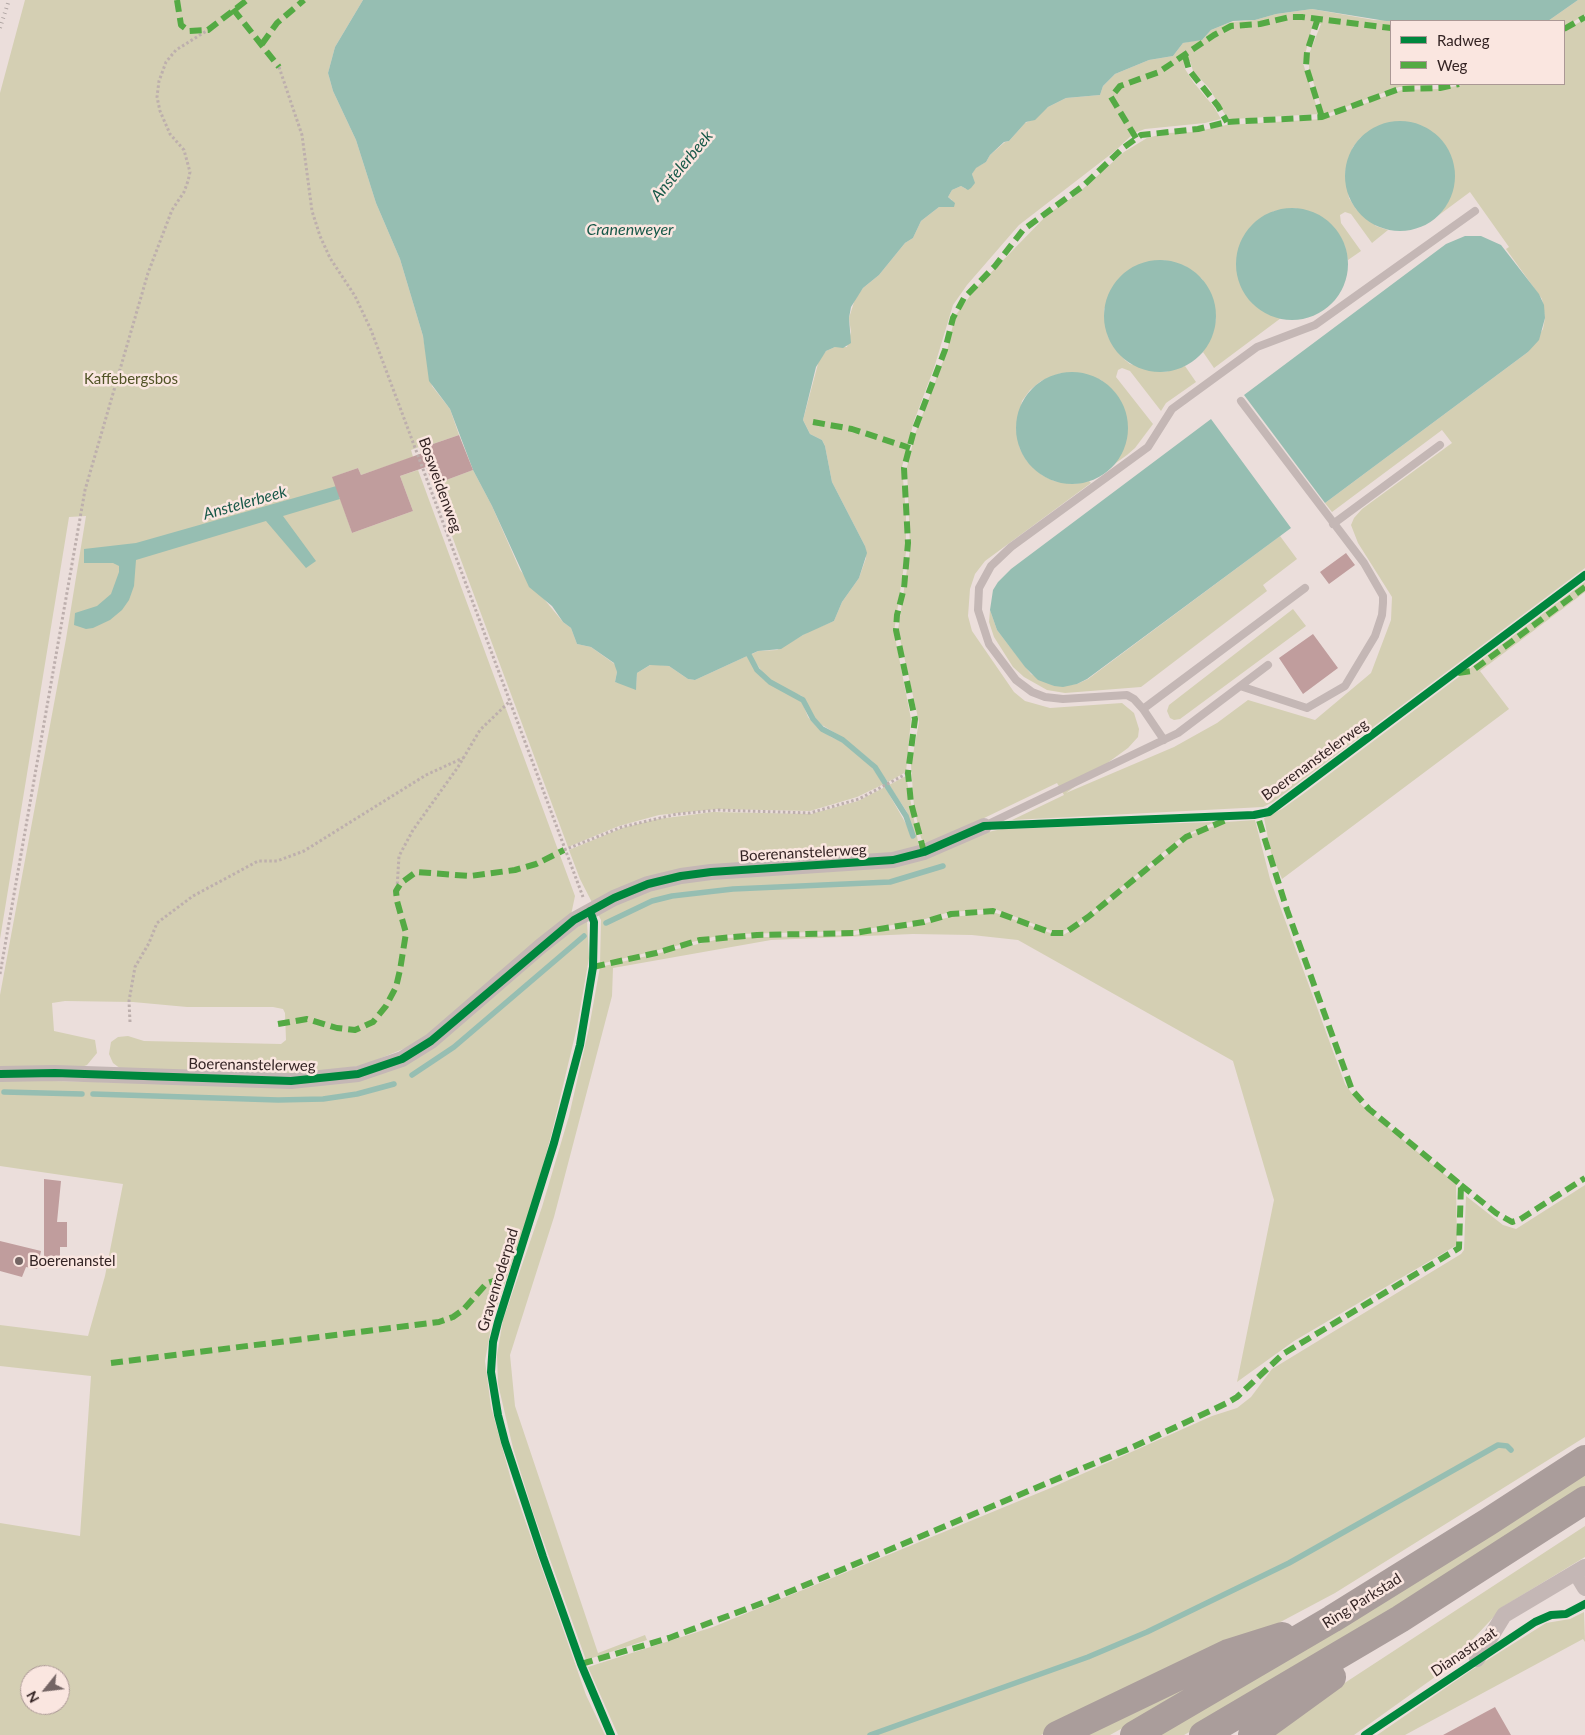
<!DOCTYPE html>
<html>
<head>
<meta charset="utf-8">
<style>
  body { margin:0 }
  #map { position:relative; width:1585px; height:1735px; overflow:hidden; background:#ebdedb; font-family:Lato,sans-serif }
  canvas { display:block }
  .legend { position:absolute; left:1390px; top:20px; width:175px; height:65px; box-sizing:border-box; background:#fae6e0; border:1px solid #ab9895; margin:0; padding:6px 9px; list-style:none; font-size:15px; color:#342424 }
  .legend li { display:flex; align-items:center; gap:10px; height:25px }
  .legend b { width:25px; border:1px solid #ab9895 }
  .north { position:absolute; left:20px; top:1665px; width:50px; height:50px; box-sizing:border-box; background:#fae6e0; border:1px solid #ab9895; border-radius:50%; rotate:241deg; font-size:14px; font-weight:700; line-height:20px; text-align:center; color:#342424 }
  .north::after { content:''; display:block; margin:auto; width:18px; height:22px; background:#746564; clip-path:polygon(50% 0,100% 100%,50% 72%,0 100%) }
</style>
</head>
<body>
<div id="map">
<canvas width="1585" height="1735"></canvas>
<ul class="legend">
<li><b style="height:6px;background:#00873e"></b>Radweg</li>
<li><b style="height:6px;background:#54aa44"></b>Weg</li>
</ul>
<div class="north">N</div>
</div>
<script>
const ctx = document.querySelector('canvas').getContext('2d');
ctx.lineJoin = 'round';
function fillPath(path, color) {
  ctx.fillStyle = color;
  ctx.fill(path, 'evenodd');
}
function shape(rows) {
  const path = new Path2D();
  for (const r of rows) {
    if (r.length === 3) {
      path.moveTo(r[0] + r[2], r[1]);
      path.arc(r[0], r[1], r[2], 0, 2 * Math.PI);
      continue;
    }
    path.moveTo(r[0], r[1]);
    for (let i = 2; i < r.length; i += 2) path.lineTo(r[i], r[i + 1]);
  }
  return path;
}
function strokePath(path, color, width, dash) {
  ctx.strokeStyle = color;
  ctx.lineWidth = width;
  ctx.lineCap = dash ? 'butt' : 'round';
  ctx.setLineDash(dash || []);
  ctx.stroke(path);
}
function label(font, color, halo, rows, align = 'center') {
  ctx.font = font + ' Lato,sans-serif';
  ctx.lineWidth = 5;
  ctx.setLineDash([]);
  ctx.textBaseline = 'middle';
  ctx.strokeStyle = halo;
  ctx.fillStyle = color;
  for (const [text, x, y, turn = 0] of rows) {
    ctx.save();
    ctx.translate(x, y);
    ctx.rotate((+turn || 0) * Math.PI / 180);
    ctx.textAlign = isNaN(turn) ? turn : align;
    if (halo) ctx.strokeText(text, 0, 0);
    ctx.fillText(text, 0, 0);
    ctx.restore();
  }
}
fillPath(shape([
  [25,0,363,0,335,47,328,73,333,91,356,140,376,203,400,259,423,336,432,386,450,409,459,435,430,445,431,450,422,454,419,447,411,450,413,457,361,475,358,468,333,477,352,533,413,511,400,476,418,470,575,896,571,915,434,1030,413,1045,364,1065,312,1074,121,1069,113,1063,109,1054,111,1042,118,1037,128,1036,144,1041,281,1044,286,1040,285,1013,283,1009,273,1007,187,1007,133,1002,65,1001,52,1003,54,1031,95,1040,97,1053,87,1065,79,1068,0,1066,0,995,66,639,86,516,69,517,0,939,0,93],
  [1578,0,1585,0,1585,15,1564,27,1564,21,1548,21],
  [1312,9,1374,20,1422,21,1391,21,1391,84,1452,84,1399,87,1324,115,1309,69,1309,54,1321,24,1313,23,1303,63,1319,114,1233,119,1227,118,1209,88,1193,71,1190,61,1184,62,1185,69,1194,83,1214,107,1221,119,1205,123,1145,129,1134,133,1115,151,1019,225,967,285,953,305,934,368,914,421,902,467,906,514,906,552,894,632,911,719,906,772,888,782,872,761,840,736,822,725,814,717,802,696,784,689,766,677,750,655,758,651,777,650,810,631,834,621,842,602,859,578,866,558,865,546,832,482,825,446,822,440,810,434,803,420,819,360,826,351,835,347,847,347,851,332,849,318,855,299,863,288,879,275,905,243,913,238,921,221,939,207,953,207,952,200,948,197,952,190,961,186,966,189,974,182,972,174,975,168,986,162,990,155,1005,142,1009,141,1025,123,1032,120,1048,107,1066,98,1100,95,1103,86,1115,74,1149,60,1173,56,1183,43,1203,39,1211,30,1231,22,1255,20,1276,14],
  [1585,19,1585,568,1273,802,1263,807,1012,820,1064,795,1057,783,930,844,924,842,921,838,914,807,911,765,919,722,898,630,910,549,907,467,915,434,947,351,955,316,976,288,1048,214,1076,195,1124,152,1147,138,1167,133,1195,132,1226,125,1323,119,1402,90,1440,89,1467,84,1564,84,1564,31],
  [1396,122,1422,126,1443,142,1454,166,1454,179,1447,204,1439,215,1470,192,1509,247,1506,249,1542,299,1545,318,1543,329,1528,352,1325,503,1332,512,1442,430,1452,443,1362,509,1354,518,1351,525,1358,543,1392,597,1391,620,1371,673,1315,720,1248,700,1217,723,1174,747,1066,793,1128,748,1138,737,1139,729,1134,713,1122,703,1050,708,1025,701,1014,692,972,631,968,616,970,589,975,574,985,561,1091,483,1089,481,1075,484,1054,481,1042,475,1027,461,1020,449,1016,428,1022,401,1030,390,1041,381,1061,373,1081,373,1101,380,1116,394,1127,420,1126,441,1113,465,1127,455,1135,448,1153,424,1116,377,1118,370,1122,368,1130,371,1161,411,1166,403,1196,382,1185,366,1165,372,1130,364,1125,360,1108,337,1104,309,1164,260,1185,266,1202,279,1214,305,1216,319,1213,333,1203,352,1214,368,1281,318,1268,314,1256,306,1237,267,1240,246,1256,222,1274,211,1296,208,1338,233,1345,246,1348,260,1361,251,1341,223,1340,215,1345,212,1351,214,1372,243,1388,230,1376,226,1356,209,1349,198,1345,172,1353,147,1361,137],
  [473,470,492,506,520,570,563,622,571,628,577,644,591,647,616,665,617,672,615,682,636,687,637,673,652,664,669,666,688,679,695,680,747,656,763,679,802,702,808,717,816,726,831,737,844,743,871,766,884,784,857,797,810,811,717,809,659,815,619,826,568,847,433,485],
  [1280,536,1297,559,1263,585,1267,591,1141,687,1065,693,1047,690,1024,677,1013,667,994,637,989,622,990,610,997,630,1031,674,1054,686,1077,684,1088,679],
  [1585,582,1585,592,1480,671,1509,709,1282,879,1271,853,1264,818,1282,809,1303,794],
  [1293,609,1306,626,1180,719,1174,720,1170,718,1167,711,1169,705],
  [906,776,919,847,1002,829,1215,822,1183,836,1075,926,1063,931,1052,931,995,909,950,912,918,921,854,931,738,934,713,937,600,964,601,920,580,879,569,850,622,828,658,819,713,812,811,814,858,801,885,787,914,838,907,812,889,785],
  [1255,820,1270,879,1345,1084,1359,1103,1456,1184,1457,1245,1294,1341,1237,1382,1274,1200,1233,1061,1018,940,972,935,913,934,771,940,613,968,612,996,554,1217,510,1355,515,1406,598,1653,645,1635,647,1640,586,1660,533,1512,513,1448,498,1384,497,1355,503,1320,542,1207,569,1116,589,1028,600,967,724,938,854,935,914,926,950,917,996,913,1053,934,1063,935,1079,926,1192,834,1226,822],
  [587,920,589,958,577,1027,552,1132,538,1185,492,1322,485,1361,491,1407,512,1483,586,1695,605,1735,0,1735,0,1523,80,1536,91,1376,0,1366,0,1325,88,1336,105,1276,123,1184,0,1166,0,1082,7,1080,279,1086,378,1075],
  [30,1675,60,1675,60,1705,30,1705],
  [1585,1185,1585,1437,1335,1593,1256,1635,1041,1735,618,1735,588,1667,713,1627,1053,1487,1212,1416,1237,1408,1251,1397,1272,1369,1461,1254,1464,1250,1466,1196,1503,1225,1516,1229],
  [1585,1470,1585,1489,1211,1720,1184,1735,1151,1735],
  [1585,1526,1585,1557,1504,1606,1442,1672,1354,1735,1265,1735],
  [1584,1612,1585,1642,1583,1639,1405,1735,1377,1735,1473,1669,1546,1623,1570,1619],
  [1233,1667,1110,1735,1070,1735]
]), '#d4cfb3');
fillPath(shape([
  [363,0,1578,0,1548,21,1386,21,1312,9,1276,14,1255,20,1233,21,1211,30,1202,40,1183,43,1173,56,1149,60,1115,74,1103,86,1100,95,1066,98,1048,107,1035,120,1026,122,1009,141,1004,142,990,155,986,162,976,168,972,174,975,183,971,188,968,190,961,186,952,190,948,197,955,203,954,207,939,207,921,221,913,238,905,243,879,275,863,288,851,307,849,318,851,343,843,348,835,347,826,351,816,367,803,420,810,434,822,440,825,446,832,482,865,546,867,553,859,578,842,602,834,621,803,635,781,649,758,651,695,680,688,679,669,666,650,665,637,673,636,690,615,682,617,672,614,663,591,647,577,644,571,628,563,622,552,606,529,587,492,506,473,470,450,409,429,381,423,336,400,259,376,203,356,140,333,91,328,73,335,47],
  [1400,176,55],
  [1292,264,56],
  [1465,236,1481,236,1501,245,1539,294,1544,305,1545,318,1539,340,1528,352,1325,503,1244,395,1446,244],
  [1160,316,56],
  [1072,428,56],
  [1211,419,1291,528,1087,679,1077,684,1063,687,1054,686,1038,680,1025,667,997,630,990,610,993,590,998,582,1011,569],
  [361,479,339,497,340,499,283,516,316,561,306,568,266,521,136,560,134,586,129,600,122,610,110,620,93,628,86,629,74,625,75,613,97,606,111,594,119,572,119,566,113,563,84,563,84,549,136,543]
]), '#96beb2');
strokePath(shape([
  [749,655,757,670,770,682,803,700,813,719,822,729,843,740,875,767,906,816,913,836],
  [606,923,652,901,672,896,733,889,890,882,943,866],
  [412,1075,454,1047,584,936],
  [4,1092,82,1094],
  [93,1094,278,1100,323,1099,357,1094,394,1084],
  [870,1735,1088,1657,1147,1632,1289,1563,1498,1445,1507,1446,1511,1450]
]), '#96beb2', 5.5);
fillPath(shape([
  [459,435,473,470,433,485,426,467,400,476,413,511,352,533,332,477,358,468,361,475,431,450,430,445],
  [1346,553,1355,565,1329,584,1320,572],
  [1313,634,1338,668,1303,694,1279,658],
  [44,1179,61,1181,57,1222,67,1222,67,1247,60,1247,60,1257,44,1257],
  [0,1241,41,1251,37,1269,26,1267,22,1277,0,1271],
  [1495,1707,1511,1735,1443,1735]
]), '#c09d9d');
strokePath(shape([
  [279,67,302,135,312,211,320,236,330,258,355,296,371,330,583,897],
  [564,850,622,827,677,814,718,810,810,813,859,799,908,773],
  [397,889,399,856,413,830,458,767,480,730,509,702],
  [0,974,85,490,148,273,172,210,184,192,188,181,190,172,184,150,170,134,160,111,157,97,159,81,166,62,176,50,208,30],
  [130,1022,129,1001,135,967,149,943,157,923,193,896,234,874,258,861,277,861,304,851,426,775,463,758]
]), '#bdafad', 3, [2.5, 2.5]);
strokePath(shape([
  [1333,524,1440,445],
  [1240,686,1307,708,1345,686,1375,636,1382,615,1383,603,1383,596,1364,563,1241,401],
  [1143,709,1305,588],
  [1164,740,1143,709,1134,699,1127,695,1063,699,1045,697,1032,692,1016,680,989,644,978,610,979,588,991,566,1011,547,1148,447,1172,409,1257,347,1315,325,1475,211],
  [984,826,1178,733,1268,665]
]), '#c4b7b5', 8);
strokePath(shape([
  [0,1074,55,1073,291,1081,358,1074,402,1059,431,1041,541,946,574,920,614,898,648,884,681,876,711,872,893,860,924,852,984,826],
  [1576,1573,1585,1588],
  [1477,1659,1504,1615,1585,1567]
]), '#c4b7b5', 16);
strokePath(shape([
  [1057,1735,1228,1653,1282,1636],
  [1134,1735,1332,1619,1488,1522,1585,1459],
  [1203,1735,1400,1619,1585,1500],
  [1252,1735,1332,1677]
]), '#aa9d9b', 28);
strokePath(shape([
  [0,28,9,0]
]), '#aba19f', 4, [1, 4]);
strokePath(shape([
  [177,0,181,25,189,31,208,30,247,0],
  [233,9,279,67],
  [1318,18,1307,52,1306,66,1322,117],
  [1564,29,1585,17],
  [262,44,277,23,304,0],
  [1185,56,1189,70,1218,106,1227,122],
  [1136,138,1111,97,1120,86,1159,72,1214,35,1231,26,1260,24,1290,17,1302,17,1391,28],
  [813,422,852,429,910,448],
  [1458,673,1472,671,1585,587],
  [924,852,911,803,908,773,915,719,896,630,897,615,904,588,908,543,904,468,913,434,945,350,953,318,964,298,995,266,1023,230,1083,186,1123,148,1141,135,1198,129,1227,122,1322,117,1399,89,1440,88,1459,84],
  [593,967,656,953,700,940,757,935,854,933,924,922,951,914,993,911,1052,933,1065,933,1088,917,1186,837,1226,820],
  [278,1024,307,1019,337,1028,355,1030,373,1022,386,1006,396,987,400,970,406,933,397,901,396,891,401,883,416,872,470,876,515,870,536,864,564,850],
  [1461,1185,1496,1213,1512,1222,1519,1220,1585,1178],
  [111,1363,439,1322,453,1317,463,1310,487,1283,497,1280,510,1283],
  [581,1664,669,1638,765,1602,1133,1447,1227,1403,1237,1397,1283,1354,1459,1248,1461,1185,1369,1109,1352,1090,1287,910,1257,814]
]), '#54aa44', 6, [12, 6]);
strokePath(shape([
  [590,911,594,922,593,967,580,1045,554,1143,498,1322,493,1342,491,1372,498,1415,505,1442,543,1557,581,1664,611,1735],
  [0,1074,55,1073,291,1081,358,1074,402,1059,431,1041,574,920,614,898,648,884,681,876,711,872,893,860,924,852,984,826,1254,815,1269,812,1585,575],
  [1365,1735,1535,1622,1551,1615,1566,1614,1585,1604]
]), '#00873e', 8);
for (const [x, y, r, color] of [
  [19,1261,5,"#746564"]
]) {
  const dot = new Path2D();
  dot.arc(x, y, r, 0, 2 * Math.PI);
  ctx.fillStyle = color;
  ctx.fill(dot);
  strokePath(dot, '#fae6e0', 2);
}
label('15px', '#515326', '#fae6e0', [
  ["Kaffebergsbos",131,379]
]);
label('15px', '#342424', '#fae6e0', [
  ["Bosweidenweg",440,485,70],
  ["Boerenanstelerweg",1315,760,-36],
  ["Boerenanstelerweg",803,853,-3],
  ["Boerenanstelerweg",252,1065,1],
  ["Gravenroderpad",498,1280,-73],
  ["Ring Parkstad",1362,1601,-32],
  ["Dianastraat",1464,1652,-34]
]);
label('15px', '#342424', '#fae6e0', [
  ["Boerenanstel",29,1261]
], 'left');
label('italic 16px', '#175848', '#fae6e0', [
  ["Anstelerbeek",682,166,-50],
  ["Cranenweyer",630,230],
  ["Anstelerbeek",245,503,-16]
]);
</script>
</body>
</html>
